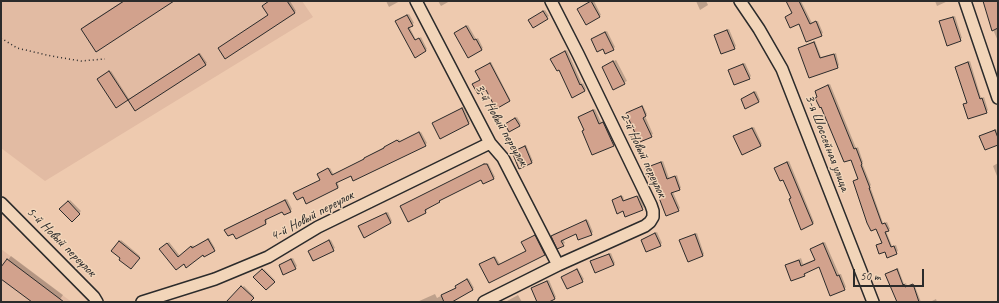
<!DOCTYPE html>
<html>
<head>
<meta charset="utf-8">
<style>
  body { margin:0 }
  #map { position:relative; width:999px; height:303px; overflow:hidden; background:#eecaaf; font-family:Caveat,sans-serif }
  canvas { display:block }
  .frame { position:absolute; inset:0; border:2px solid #2b2b2b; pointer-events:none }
  .scale { position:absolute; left:853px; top:269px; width:71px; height:18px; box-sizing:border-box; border:2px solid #2b2b2b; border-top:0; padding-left:5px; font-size:12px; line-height:14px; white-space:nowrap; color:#2b2b2b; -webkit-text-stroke:3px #f2d5b9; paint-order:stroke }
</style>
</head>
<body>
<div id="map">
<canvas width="999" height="303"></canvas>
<div class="frame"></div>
<div class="scale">50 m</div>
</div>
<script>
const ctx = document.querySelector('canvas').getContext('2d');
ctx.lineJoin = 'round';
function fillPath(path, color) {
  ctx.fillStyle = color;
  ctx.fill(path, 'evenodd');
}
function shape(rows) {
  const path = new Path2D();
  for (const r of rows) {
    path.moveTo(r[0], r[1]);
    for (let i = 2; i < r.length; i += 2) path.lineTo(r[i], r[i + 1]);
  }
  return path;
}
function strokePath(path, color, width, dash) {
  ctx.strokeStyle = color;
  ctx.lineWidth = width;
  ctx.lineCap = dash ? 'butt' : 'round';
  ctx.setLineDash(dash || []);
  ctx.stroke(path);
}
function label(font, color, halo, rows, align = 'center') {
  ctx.font = font + ' Caveat,sans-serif';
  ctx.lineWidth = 3;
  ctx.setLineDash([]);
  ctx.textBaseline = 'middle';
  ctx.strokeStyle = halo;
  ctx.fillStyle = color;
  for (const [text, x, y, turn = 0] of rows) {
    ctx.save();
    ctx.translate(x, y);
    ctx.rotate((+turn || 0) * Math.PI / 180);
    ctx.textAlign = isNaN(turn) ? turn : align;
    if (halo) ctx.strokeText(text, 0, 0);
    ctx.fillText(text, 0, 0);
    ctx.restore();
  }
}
fillPath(shape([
  [1,1,302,1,313,17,45,181,1,148],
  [1,249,69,300,72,302,1,302]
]), '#e2bba3');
fillPath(shape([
  [123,1,172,1,82,29,86,25],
  [270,1,290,1,296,11,225,58,269,15],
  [386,1,400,1,389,7],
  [438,1,450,1,441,6],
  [592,1,594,1,601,15,599,16,578,9],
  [696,1,706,1,708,5,700,10],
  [787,1,801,1,812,23,818,21,823,33,807,41,799,23,786,17,793,12],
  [935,1,948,1,937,6],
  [984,1,998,1,998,41,988,18],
  [545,10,549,16,534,27,531,19],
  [409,14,414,23,409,26,416,40,421,37,427,49,415,56,398,20],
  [955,16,962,38,948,45,940,22],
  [468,25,476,39,478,38,483,48,469,57,455,33],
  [729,29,736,46,734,48,715,35],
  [607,31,615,47,613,49,603,48,592,39],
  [815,41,821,57,836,53,839,65,837,67,799,48],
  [567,50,582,84,583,83,586,89,584,91,559,69,552,59],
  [200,53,207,63,205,64,135,110,128,99,116,106,100,77,111,71,129,99],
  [616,60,627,81,613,88,603,67],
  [970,61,981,98,984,97,988,110,986,112,964,105,968,102,956,67],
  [491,62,510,99,509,101,481,79,478,70],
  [745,63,751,76,749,78,731,69],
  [830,84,856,148,858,147,863,162,862,163,871,185,870,186,883,223,887,222,890,229,886,231,892,246,896,245,898,251,888,256,886,250,879,244,882,243,854,181,859,178,852,159,816,91],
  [756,91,760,100,758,101,742,99],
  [643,106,647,114,645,116,653,134,635,143,632,135,636,132,629,112],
  [463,107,470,122,440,137,435,122],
  [595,109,601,122,605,121,615,143,613,145,585,129,583,115],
  [517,117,521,124,519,125,506,124],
  [754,127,762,144,760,145,736,135],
  [996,129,998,133,998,144,980,136],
  [421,132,427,143,425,145,337,182,339,186,338,188,321,180,320,173,330,168,334,175,365,159,366,157,386,146,399,139,400,142],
  [526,145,533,161,520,168,515,151],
  [663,161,669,178,677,175,681,188,673,192,680,208,678,210,654,181,647,168],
  [789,161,814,222,813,224,790,199,791,198,783,179,775,168],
  [488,163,495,177,493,178,481,178,426,208,427,210,426,212,401,206],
  [998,163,998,176,997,176,993,166],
  [639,195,644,207,642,209,623,210,613,200,623,196,624,200],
  [287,199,292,209,290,211,284,214,282,211,266,219,267,221,266,223,234,232,227,228],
  [70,200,81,211,72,221,61,209],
  [388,212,392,221,391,222,361,225],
  [588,220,593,232,591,234,576,233,563,239,565,243,558,247,552,236,553,234],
  [657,232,662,243,660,245,642,240],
  [697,233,704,254,703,255,681,240],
  [536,234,546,253,489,282,480,264,495,256,500,264,527,251,524,241],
  [209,238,215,248,214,250,184,263,162,247,169,242,180,256,193,245,194,247],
  [121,240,140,256,132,266,112,251],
  [331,240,335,248,313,260,311,250],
  [825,242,839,274,841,274,846,287,844,289,819,266,806,272,805,275,791,280,786,266,788,264,801,258,803,264,816,259,811,249],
  [611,253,615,263,613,265,593,260],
  [11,256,63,295,58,302,34,302,1,278,1,269],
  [293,258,297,266,295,268,281,264],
  [898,268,904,284,906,283,907,286,914,284,921,302,897,302,886,274],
  [264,269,275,280,266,289,255,277],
  [578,269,584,279,582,281,564,276],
  [469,279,474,288,448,302,417,302,435,294,437,298,457,287,456,286,458,284],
  [549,280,556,297,547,302,538,302,533,287],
  [244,286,254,296,249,302,229,302,228,301],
  [518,295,522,302,506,302,507,301],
  [936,299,937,302,930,302]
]), '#0003');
const building = shape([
  [124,1,174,1,96,52,81,29,124,1],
  [269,1,287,1,295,13,225,59,218,48,268,15,262,6,269,1],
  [591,1,600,17,586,25,577,9,591,1],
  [786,1,799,1,810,24,816,21,822,36,806,42,799,24,790,28,785,17,792,13,786,1],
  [983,1,998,1,998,28,992,31,983,1],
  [543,11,548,19,533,28,528,20,543,11],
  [407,15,413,26,408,28,415,40,419,38,426,51,415,58,395,21,407,15],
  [953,17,961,41,947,46,939,21,953,17],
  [466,26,474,40,476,39,482,50,468,58,454,33,466,26],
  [727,30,735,49,721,54,714,35,727,30],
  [605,32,614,50,605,54,603,49,597,52,591,39,605,32],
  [814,42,820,58,834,54,838,68,809,78,798,48,814,42],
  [565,51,580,85,581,84,585,91,572,98,559,70,557,71,550,59,565,51],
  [199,54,206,65,135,111,128,100,199,54],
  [613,61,625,84,613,90,602,67,613,61],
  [968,62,980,99,982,98,987,113,968,119,963,104,967,103,955,67,968,62],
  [490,63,510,101,496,109,486,90,478,94,472,84,480,80,475,71,490,63],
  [743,64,750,79,734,85,728,70,743,64],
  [109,71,128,100,116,108,97,79,109,71],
  [828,85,854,149,856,148,862,164,861,165,870,188,869,188,882,224,885,223,889,231,885,232,891,247,894,246,897,254,887,258,885,252,879,254,876,245,882,243,876,229,871,231,867,223,853,181,858,179,851,160,844,162,821,107,820,108,815,98,817,97,815,91,828,85],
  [754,92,759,102,745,109,741,99,754,92],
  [642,106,646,116,643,118,652,137,635,144,630,135,635,133,626,113,642,106],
  [462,108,469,124,440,139,432,123,462,108],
  [593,110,599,124,603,122,614,146,592,155,582,131,584,130,578,117,593,110],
  [515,118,520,126,509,132,505,124,515,118],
  [752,128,761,146,742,155,733,136,752,128],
  [995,130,998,138,998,145,985,150,979,136,995,130],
  [419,132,426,146,353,181,351,176,336,183,338,188,306,204,303,197,297,200,293,193,320,180,317,174,328,168,332,175,364,159,364,158,384,148,384,147,397,140,399,142,419,132],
  [525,146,532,163,519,169,512,152,525,146],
  [661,162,667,179,675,176,680,190,671,193,679,211,666,216,653,182,651,182,645,168,661,162],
  [787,162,813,224,801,230,789,199,791,198,783,180,780,181,774,168,787,162],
  [484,164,487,164,494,179,483,184,481,180,439,201,440,202,425,210,426,213,408,222,400,206,484,164],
  [621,196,623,201,637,196,643,210,625,217,623,211,617,214,612,200,621,196],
  [285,200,291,212,284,215,282,212,265,220,266,224,236,239,233,234,228,236,224,230,285,200],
  [68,201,80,214,72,222,59,209,68,201],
  [386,213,391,223,364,238,358,226,386,213],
  [586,220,592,235,578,240,576,234,561,241,564,246,557,249,551,236,586,220],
  [655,233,661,246,646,252,641,240,655,233],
  [695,234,703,256,688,262,679,240,695,234],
  [535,235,545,255,489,283,479,264,494,257,498,265,526,251,521,242,535,235],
  [208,239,215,251,204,257,203,255,186,268,184,264,176,270,159,249,167,243,178,257,191,246,192,248,208,239],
  [329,240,334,251,313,261,308,251,329,240],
  [119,241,140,258,131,269,119,260,120,258,111,251,119,241],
  [823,243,837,276,839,275,845,290,830,296,819,267,804,274,805,276,791,281,785,265,799,260,801,266,815,260,810,249,823,243],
  [609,254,614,265,595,273,590,261,609,254],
  [7,259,64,302,32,302,1,279,1,267,7,259],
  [291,259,296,269,283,275,279,265,291,259],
  [262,269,275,282,266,290,253,277,262,269],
  [577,269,583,282,567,289,561,277,577,269],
  [897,269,903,285,904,284,905,287,913,284,919,302,897,302,885,274,897,269],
  [467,279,473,290,452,302,444,302,441,295,456,288,455,286,467,279],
  [547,281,555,299,549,302,537,302,531,288,547,281],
  [241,286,254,298,250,302,226,302,241,286]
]);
fillPath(building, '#d2a28d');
strokePath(building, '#2b2b2b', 1);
const street = shape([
  [416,1,490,143,503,158,558,265],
  [740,1,759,29,782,69,873,302],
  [965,1,998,98],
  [1,203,94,297,97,302],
  [142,302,215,279,268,257,318,227,490,143],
  [484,302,558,265,645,226,650,222,653,217,653,211,651,205,578,54,551,1]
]);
strokePath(street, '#2b2b2b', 14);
strokePath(shape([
  [1,38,17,48,51,56,81,61,105,59]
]), '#2b2b2b', 1.5, [1, 3]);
strokePath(street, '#f2d5b9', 11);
label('14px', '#2b2b2b', '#f2d5b9', [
  ["3-й Новый переулок",501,125,60],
  ["3-я Шоссейная улица",827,143,69],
  ["2-й Новый переулок",643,155,65],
  ["4-й Новый переулок",312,216,-28],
  ["5-й Новый переулок",61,242,45]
]);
</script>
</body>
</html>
